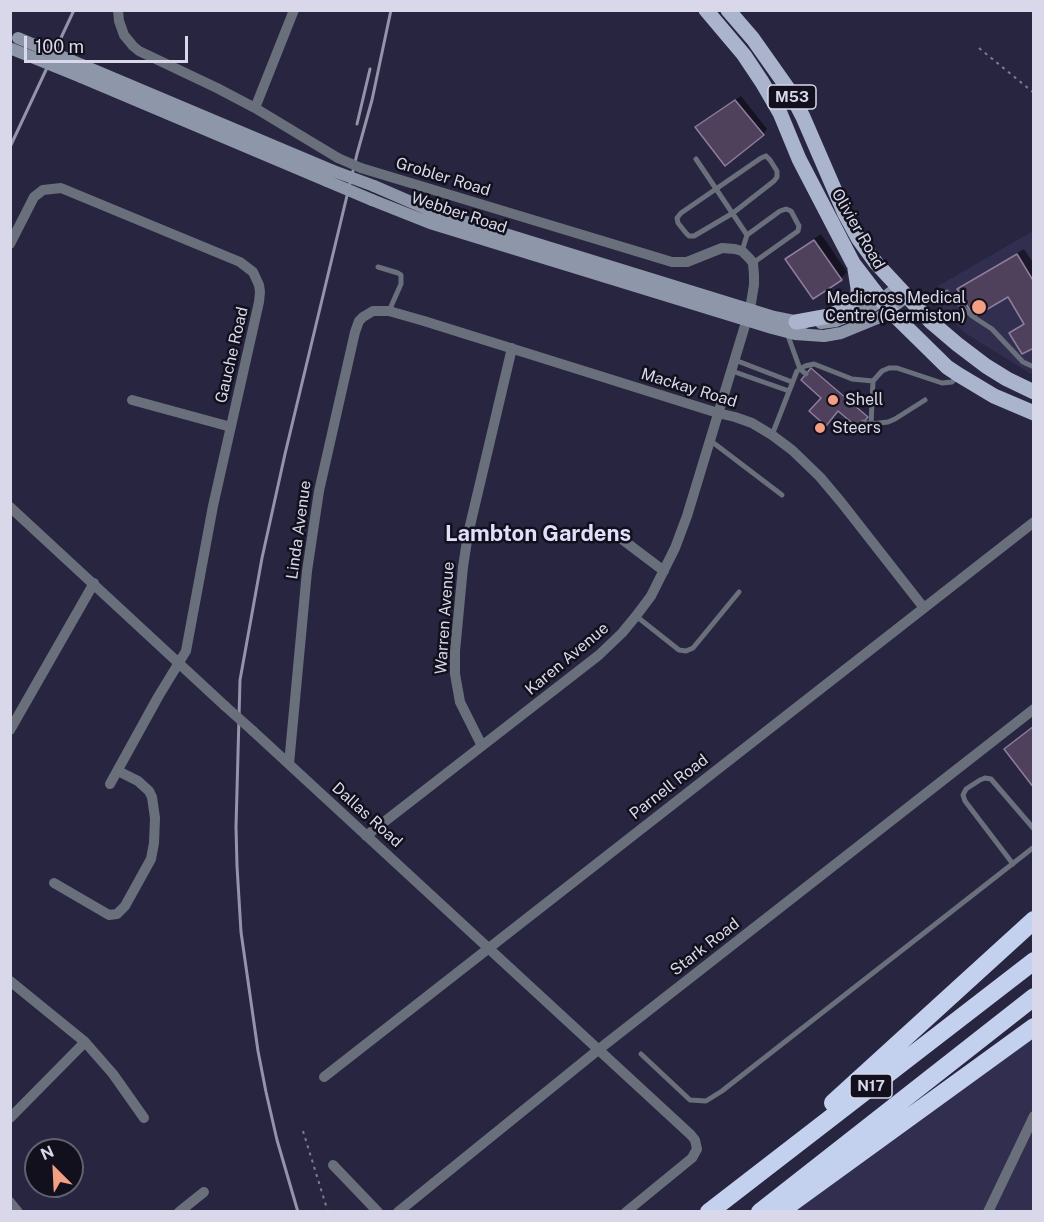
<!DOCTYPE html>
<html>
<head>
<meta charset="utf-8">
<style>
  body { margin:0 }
  #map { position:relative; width:1044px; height:1222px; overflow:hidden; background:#282540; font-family:"Public Sans",sans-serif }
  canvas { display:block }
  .frame { position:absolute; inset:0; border:12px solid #d8d8ea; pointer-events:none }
  .north { position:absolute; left:24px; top:1138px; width:60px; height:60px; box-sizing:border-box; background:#11101c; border:2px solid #61606e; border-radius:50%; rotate:336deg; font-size:16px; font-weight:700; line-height:24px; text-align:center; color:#d8d8ea }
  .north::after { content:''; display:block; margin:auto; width:21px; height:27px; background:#f39f83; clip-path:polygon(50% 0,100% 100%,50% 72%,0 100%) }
  .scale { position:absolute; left:24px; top:36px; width:164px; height:27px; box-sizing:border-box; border:3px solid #d8d8ea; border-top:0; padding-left:8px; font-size:18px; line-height:21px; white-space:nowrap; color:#d8d8ea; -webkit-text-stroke:4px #11101c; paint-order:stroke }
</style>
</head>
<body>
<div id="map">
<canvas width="1044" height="1222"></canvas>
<div class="frame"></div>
<div class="north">N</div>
<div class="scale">100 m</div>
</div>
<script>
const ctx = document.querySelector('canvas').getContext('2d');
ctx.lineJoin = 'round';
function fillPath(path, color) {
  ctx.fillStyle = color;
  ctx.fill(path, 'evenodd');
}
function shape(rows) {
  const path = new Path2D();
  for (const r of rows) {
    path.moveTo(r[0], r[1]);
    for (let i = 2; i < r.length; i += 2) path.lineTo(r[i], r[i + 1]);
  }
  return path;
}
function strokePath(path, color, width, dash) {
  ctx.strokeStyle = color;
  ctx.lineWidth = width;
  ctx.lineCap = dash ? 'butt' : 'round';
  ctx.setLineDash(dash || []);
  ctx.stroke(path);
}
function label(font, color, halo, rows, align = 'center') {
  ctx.font = font + ' "Public Sans",sans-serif';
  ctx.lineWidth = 5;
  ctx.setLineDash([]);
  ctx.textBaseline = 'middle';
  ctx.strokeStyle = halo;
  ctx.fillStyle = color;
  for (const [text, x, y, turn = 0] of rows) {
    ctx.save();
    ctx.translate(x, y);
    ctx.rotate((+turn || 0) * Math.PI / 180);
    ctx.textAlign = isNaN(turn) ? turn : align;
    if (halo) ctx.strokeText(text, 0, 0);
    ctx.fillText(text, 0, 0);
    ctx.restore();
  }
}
fillPath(shape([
  [1033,231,1033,375,965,333,928,298,938,286],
  [1033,1017,1033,1211,783,1211]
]), '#322e4f');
fillPath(shape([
  [741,96,767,129,763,134,702,123],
  [821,234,847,272,841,278,787,259,793,253],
  [1024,249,1034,264,1034,346,1011,333,1017,327,1025,322,1008,295,959,290,966,283],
  [813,368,867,415,858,426,803,380]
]), '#0007');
const building = shape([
  [735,100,764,135,725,166,695,127,735,100],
  [814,240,842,280,813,299,785,259,814,240],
  [1017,254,1034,282,1034,348,1022,354,1009,333,1024,324,1008,297,974,317,957,289,1017,254],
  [811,368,868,417,858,428,838,411,826,426,809,411,821,398,801,380,811,368],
  [1034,726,1034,788,1004,749,1034,726]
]);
fillPath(building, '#4f405b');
strokePath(building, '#8e7d9c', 1.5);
strokePath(shape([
  [979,48,1034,93],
  [303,1131,328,1212]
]), '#7c7b91', 2, [3, 4.5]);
strokePath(shape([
  [766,156,770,160,777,171,777,177,774,181,733,213,694,236,689,236,686,233,678,223,677,218,681,213,761,158,766,156],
  [696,159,747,235,742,251],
  [747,235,780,211,786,209,791,211,799,226,798,231,753,263],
  [378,267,398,273,401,275,401,284,389,311],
  [947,292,972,316,992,329,1023,362,1034,367],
  [787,333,800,369,806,374],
  [735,360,792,382],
  [732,371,789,391],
  [873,381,882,371,889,368,897,368,942,383,952,382,957,377],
  [863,422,871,424,888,422,895,419,925,400],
  [772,435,797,371,805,366,814,364,852,379,873,381,871,424],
  [711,441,782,495],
  [636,616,679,650,686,651,693,648,739,592],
  [1013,864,965,801,963,795,966,789,980,780,985,778,991,779,1034,829],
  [641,1054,690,1100,706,1101,722,1091,1034,847]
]), '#696f7b', 5);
strokePath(shape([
  [118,10,119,21,124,35,133,46,139,51,217,88,255,108,338,158],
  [255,108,294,10],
  [361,168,672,262,687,262,722,248,735,249,742,251,750,259,753,263,754,275,754,285,750,309,687,516,675,548,651,596,636,616,622,633,599,655,366,836],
  [10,244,34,197,43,190,61,188,240,262,253,272,259,285,260,292,259,302,213,506,186,651,158,697,110,784],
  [132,400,231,427],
  [10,507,225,706],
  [615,534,664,571],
  [10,730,94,583],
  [253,731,691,1135,695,1140,697,1149,692,1158,626,1212],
  [482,746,460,702,455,674,455,651,463,567,468,534,512,348],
  [289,764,307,571,319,491,355,332,359,321,363,317,373,311,389,311,424,321,718,413,735,417,752,423,772,435,792,450,820,477,841,502,924,608],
  [54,883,109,915,117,914,125,906,151,859,154,843,155,818,152,797,149,791,138,781,118,771],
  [10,981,85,1042,113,1074,144,1118],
  [324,1077,1034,522],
  [10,1118,85,1042],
  [333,1165,378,1212],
  [10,1202,18,1212],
  [179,1212,204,1192],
  [398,1212,598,1050,1034,709],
  [988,1212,1034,1116]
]), '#696f7b', 10);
strokePath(shape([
  [82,65,331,170],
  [81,77,327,181],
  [374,186,434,212,774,317,804,323],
  [372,200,430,223,772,328,795,334,824,336,841,333,880,317,907,296],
  [821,323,836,321,873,306,898,287]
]), '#8e97a9', 12);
strokePath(shape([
  [706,10,744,55,762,82,780,113,799,159,853,263,889,310,947,367,959,375,994,396,1034,413],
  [728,10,753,39,789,90,803,117,845,214,858,238,876,263,930,321,957,344,986,366,1007,379,1034,392],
  [796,322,829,316,848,307,858,295,858,288,855,269]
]), '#aab5cd', 15);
strokePath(shape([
  [833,1103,1034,920],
  [709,1212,1034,961],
  [760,1212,1034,997],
  [779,1212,1034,1027]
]), '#c3d1ee', 18);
strokePath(shape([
  [357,124,370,69],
  [10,147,74,10],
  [298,1212,277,1140,266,1092,258,1051,241,932,237,866,236,827,240,680,262,558,285,454,357,154,372,100,391,10]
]), '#9493a9', 3);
strokePath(shape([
  [338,158,361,168],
  [225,706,253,731]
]), '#696f7b', 10);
strokePath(shape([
  [18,38,82,65],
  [12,49,81,77],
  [331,170,374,186],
  [327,181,372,200]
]), '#8e97a9', 12);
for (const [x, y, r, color] of [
  [979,307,8,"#f39f83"],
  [833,400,6,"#f39f83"],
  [820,428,6,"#f39f83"]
]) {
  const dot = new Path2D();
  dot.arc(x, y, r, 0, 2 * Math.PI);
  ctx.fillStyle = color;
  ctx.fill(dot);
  strokePath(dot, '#11101c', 2);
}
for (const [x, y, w] of [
  [792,97,48],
  [871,1086,42]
]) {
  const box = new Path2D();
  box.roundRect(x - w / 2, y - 12, w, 24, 4.5);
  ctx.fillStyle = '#11101c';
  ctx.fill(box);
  strokePath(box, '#d8d8ea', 1.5);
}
label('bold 15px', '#d8d8ea', null, [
  ["M53",792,97],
  ["N17",871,1086]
]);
label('16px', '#d8d8ea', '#11101c', [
  ["Grobler Road",443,177,17],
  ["Webber Road",459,213,18],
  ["Olivier Road",858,229,60],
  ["Gauche Road",232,355,-77],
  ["Mackay Road",689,388,17],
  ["Linda Avenue",299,530,-82],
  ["Warren Avenue",445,618,-86],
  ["Karen Avenue",567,659,-40],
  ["Parnell Road",669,787,-38],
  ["Dallas Road",367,815,42],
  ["Stark Road",705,947,-38]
]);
label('16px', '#d8d8ea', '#11101c', [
  ["Medicross Medical",966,298,"right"],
  ["Centre (Germiston)",966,316,"right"],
  ["Shell",845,400],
  ["Steers",832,428]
], 'left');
label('bold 22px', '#e0dffc', '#11101c', [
  ["Lambton Gardens",538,534]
]);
</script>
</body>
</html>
